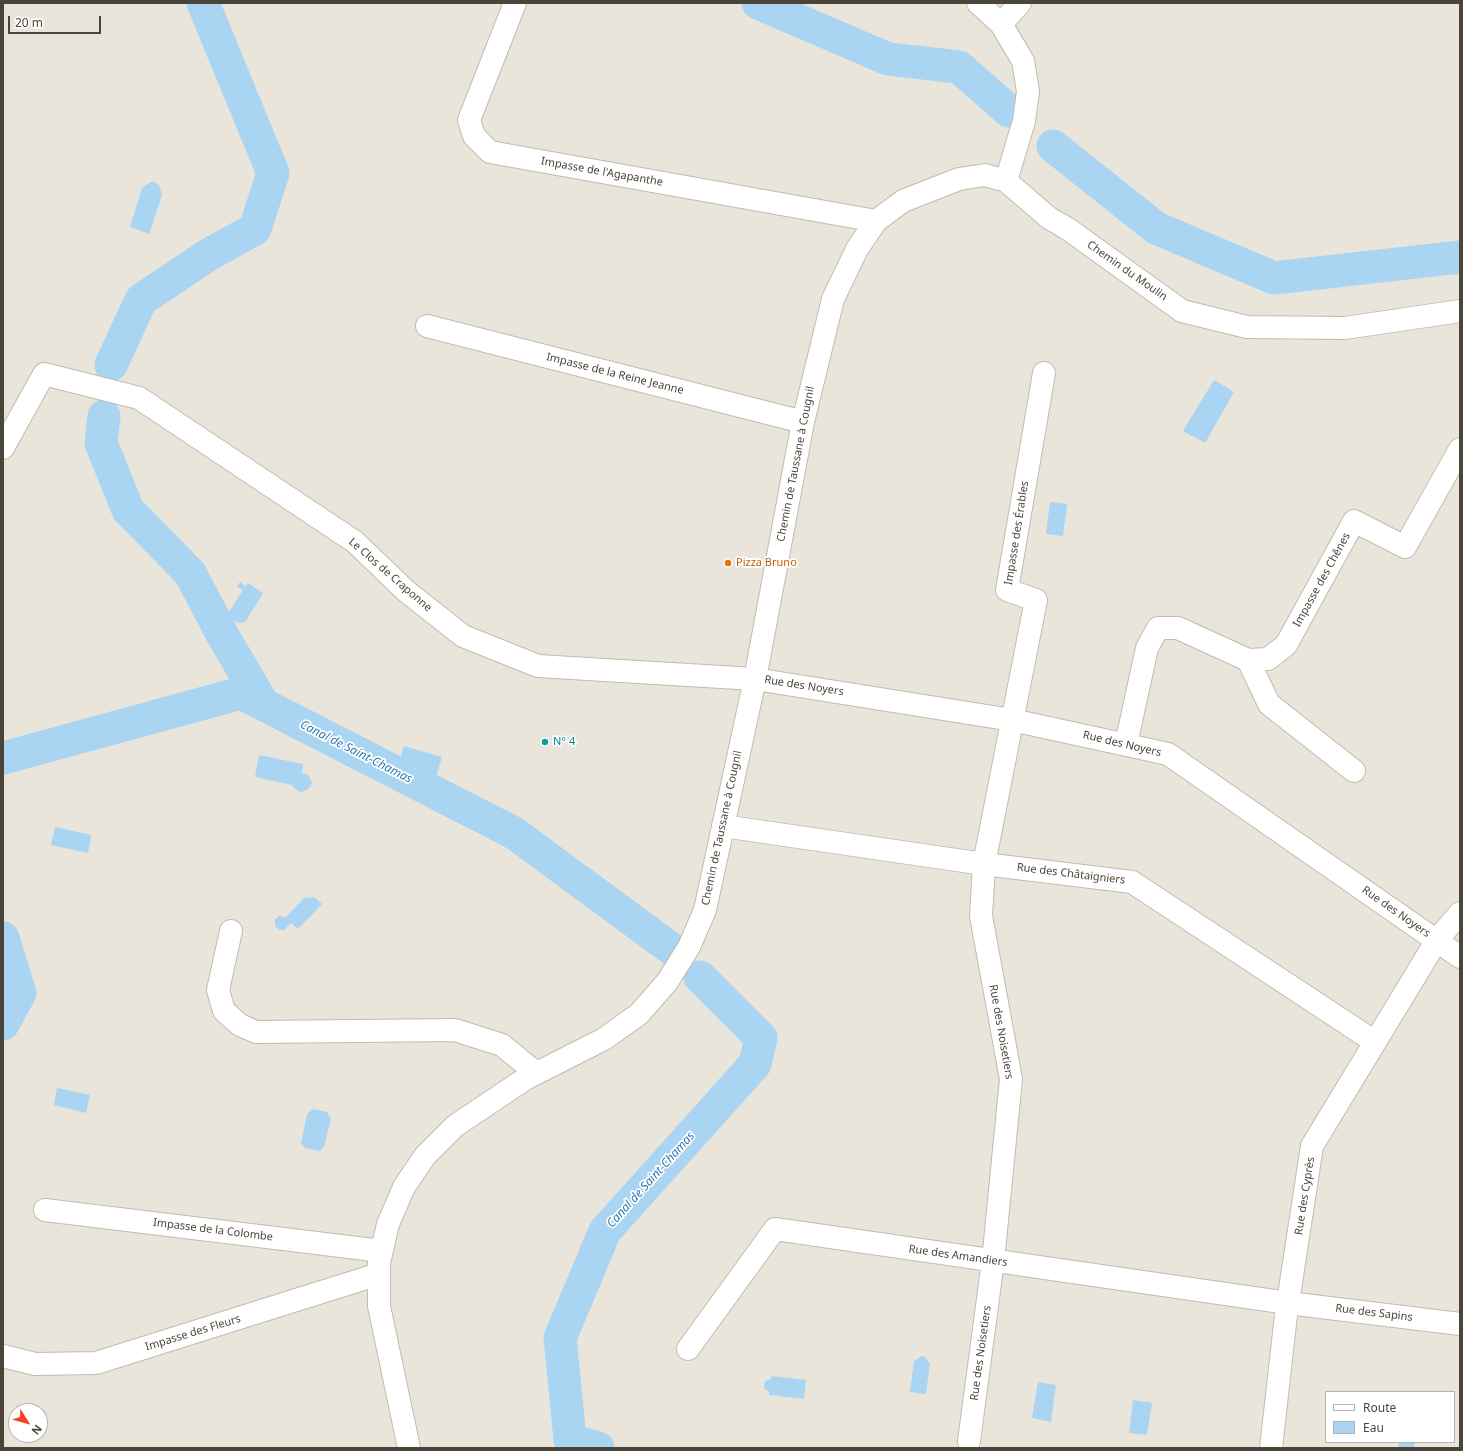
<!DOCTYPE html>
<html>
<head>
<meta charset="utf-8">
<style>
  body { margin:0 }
  #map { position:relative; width:1463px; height:1451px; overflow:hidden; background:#f6f3ec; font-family:"Noto Sans",sans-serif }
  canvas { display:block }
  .frame { position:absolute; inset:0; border:4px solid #4b4439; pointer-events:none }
  .legend { position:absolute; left:1325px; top:1391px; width:130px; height:52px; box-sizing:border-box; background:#fff; border:1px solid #b7b4b0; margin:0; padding:5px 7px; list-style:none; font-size:12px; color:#4b4439 }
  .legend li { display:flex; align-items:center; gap:8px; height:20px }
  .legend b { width:20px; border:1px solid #b7b4b0 }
  .north { position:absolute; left:8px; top:1403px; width:40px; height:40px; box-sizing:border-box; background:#fff; border:1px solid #b7b4b0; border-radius:50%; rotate:127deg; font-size:11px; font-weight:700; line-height:16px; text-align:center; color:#4b4439 }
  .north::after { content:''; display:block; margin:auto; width:14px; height:18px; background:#fc3f1d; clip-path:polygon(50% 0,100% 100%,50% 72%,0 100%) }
  .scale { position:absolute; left:8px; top:16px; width:93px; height:18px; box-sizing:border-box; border:2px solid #4b4439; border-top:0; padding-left:5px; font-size:12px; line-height:14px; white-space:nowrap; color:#4b4439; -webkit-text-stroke:3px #fff; paint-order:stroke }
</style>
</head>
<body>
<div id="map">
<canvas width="1463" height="1451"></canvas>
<div class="frame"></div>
<ul class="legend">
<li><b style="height:5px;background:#fff"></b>Route</li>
<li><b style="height:11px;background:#a9d4f2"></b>Eau</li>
</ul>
<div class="north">N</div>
<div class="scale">20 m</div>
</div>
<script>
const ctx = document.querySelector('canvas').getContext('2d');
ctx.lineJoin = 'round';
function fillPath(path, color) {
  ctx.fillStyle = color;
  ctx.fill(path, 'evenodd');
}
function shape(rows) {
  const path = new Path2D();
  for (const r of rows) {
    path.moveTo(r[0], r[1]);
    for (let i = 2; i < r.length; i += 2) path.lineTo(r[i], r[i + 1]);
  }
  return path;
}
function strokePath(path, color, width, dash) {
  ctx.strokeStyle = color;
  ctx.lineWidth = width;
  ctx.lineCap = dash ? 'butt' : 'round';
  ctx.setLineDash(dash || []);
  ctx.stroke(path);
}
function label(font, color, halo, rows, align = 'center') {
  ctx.font = font + ' "Noto Sans",sans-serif';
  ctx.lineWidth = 3.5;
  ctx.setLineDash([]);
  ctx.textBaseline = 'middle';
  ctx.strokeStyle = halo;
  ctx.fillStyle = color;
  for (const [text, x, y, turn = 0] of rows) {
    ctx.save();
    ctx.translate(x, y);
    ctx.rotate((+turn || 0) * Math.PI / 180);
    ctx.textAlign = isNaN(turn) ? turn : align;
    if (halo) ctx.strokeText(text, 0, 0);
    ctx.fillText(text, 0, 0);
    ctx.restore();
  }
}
fillPath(shape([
  [3,3,1460,3,1460,1448,3,1448],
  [1326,1392,1454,1392,1454,1442,1326,1442],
  [16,1411,40,1411,40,1435,16,1435]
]), '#eae5da');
fillPath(shape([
  [151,182,154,182,159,185,162,195,149,234,130,227,142,188,146,185],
  [1214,380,1234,392,1205,443,1183,431],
  [1050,502,1067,504,1063,536,1046,534],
  [240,582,245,586,248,583,263,593,245,622,238,623,230,618,229,612,243,590,237,587],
  [404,746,442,757,435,780,398,764],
  [259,755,303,764,302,773,308,775,310,778,312,783,310,787,307,790,301,792,295,789,292,785,255,777],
  [55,827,91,835,88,853,51,845],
  [314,897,322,904,298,929,291,923,284,930,279,930,275,926,275,920,279,916,286,917,304,898],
  [57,1088,90,1095,86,1113,54,1105],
  [314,1109,327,1112,331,1119,324,1147,319,1151,305,1148,301,1143,307,1115,310,1111],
  [922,1356,925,1357,928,1362,930,1362,926,1394,910,1392,914,1360,916,1360],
  [772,1376,806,1380,804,1399,769,1395,769,1391,765,1390,764,1385,765,1381,771,1379],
  [1038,1382,1056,1385,1051,1422,1032,1418],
  [1133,1400,1152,1403,1147,1435,1129,1433],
  [1399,1442,1415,1442,1414,1448,1398,1448]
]), '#a9d4f2');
strokePath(shape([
  [758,3,888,59,959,67,1009,111],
  [1053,146,1156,228,1274,278,1460,257],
  [111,365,141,300,208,255,255,229,273,173,203,3],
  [104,416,101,443,128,510,190,573,222,634,263,704],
  [3,758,241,693,514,833,673,950],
  [3,938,20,993,3,1024],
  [598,1448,570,1440,560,1338,605,1231,755,1064,761,1038,700,977]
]), '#a9d4f2', 33);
const minor = shape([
  [515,3,469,120,474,136,490,152,876,221],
  [978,3,1001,24,1023,61,1028,91,1024,121,1006,181,1049,218,1068,229,1182,311,1247,327,1345,328,1460,311],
  [1001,24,1020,3],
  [427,326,803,422],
  [3,448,44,374,139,398,355,542,406,591,463,636,538,666,755,679,1012,720,1168,754,1460,957],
  [1248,660,1269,704,1354,771],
  [1126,744,1147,648,1158,628,1178,628,1248,660,1268,659,1286,645,1354,521,1405,547,1460,449],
  [723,826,984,864,1132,882,1375,1042],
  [231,931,218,990,224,1011,240,1025,256,1032,455,1030,502,1045,536,1073],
  [45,1210,382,1251],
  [688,1349,775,1229,1288,1303,1460,1324],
  [3,1356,35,1364,96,1363,379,1274],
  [969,1441,993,1261,1011,1079,981,916,984,864,1036,600,1007,590,1044,373],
  [409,1448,379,1306,379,1263,388,1224,404,1187,425,1156,455,1126,525,1079,604,1039,639,1014,667,982,689,947,705,910,755,679,803,422,833,299,857,249,876,221,903,201,959,179,985,175,1006,181],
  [1271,1448,1286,1315,1312,1146,1437,940,1460,913]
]);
strokePath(minor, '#c2bbae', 24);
strokePath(minor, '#fff', 22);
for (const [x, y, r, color] of [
  [728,563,4,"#e8710a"],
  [545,742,4,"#0f9aa8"]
]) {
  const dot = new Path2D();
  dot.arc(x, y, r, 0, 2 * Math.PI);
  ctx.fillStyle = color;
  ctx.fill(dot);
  strokePath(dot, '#fff', 1.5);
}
label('11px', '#4b4439', '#fff', [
  ["Impasse de l'Agapanthe",602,172,10],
  ["Chemin du Moulin",1127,271,35],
  ["Impasse de la Reine Jeanne",615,374,14],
  ["Chemin de Taussane à Cougnil",796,464,-79],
  ["Impasse des Érables",1017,533,-81],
  ["Le Clos de Craponne",390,575,41],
  ["Impasse des Chênes",1322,580,-61],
  ["Rue des Noyers",804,686,9],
  ["Rue des Noyers",1122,744,13],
  ["Chemin de Taussane à Cougnil",722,828,-78],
  ["Rue des Châtaigniers",1071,874,7],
  ["Rue des Noyers",1396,912,35],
  ["Rue des Noisetiers",1001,1032,80],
  ["Rue des Cyprès",1305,1196,-81],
  ["Impasse de la Colombe",213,1230,7],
  ["Rue des Amandiers",958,1256,8],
  ["Rue des Sapins",1374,1313,7],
  ["Impasse des Fleurs",193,1333,-17],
  ["Rue des Noisetiers",981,1353,-82]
]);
label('11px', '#c56008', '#fff', [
  ["Pizza Bruno",736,563]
], 'left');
label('11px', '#0d838f', '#fff', [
  ["N° 4",553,742]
], 'left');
label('italic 12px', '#2e7ab2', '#fff', [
  ["Canal de Saint-Chamas",356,752,27],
  ["Canal de Saint-Chamas",651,1180,-48]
]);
</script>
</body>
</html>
